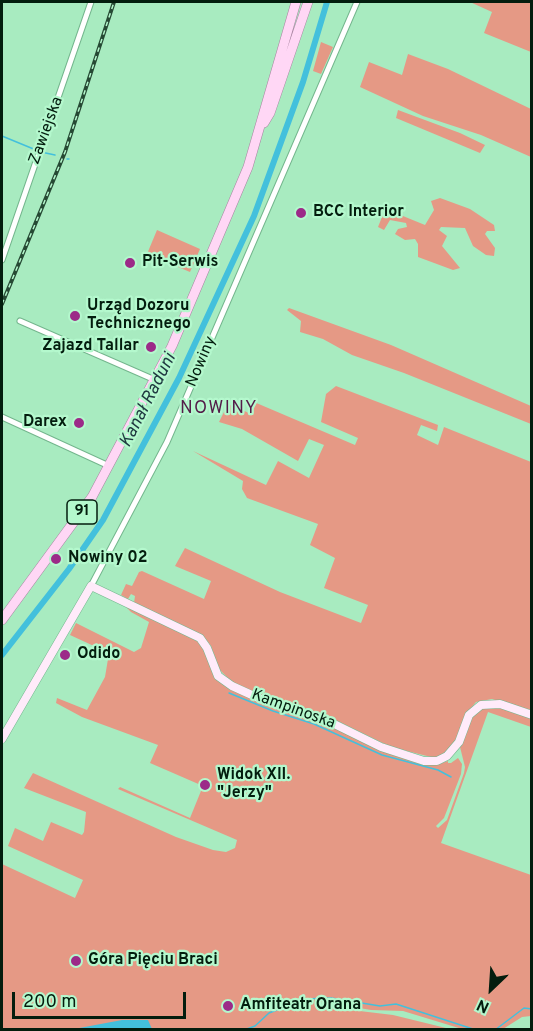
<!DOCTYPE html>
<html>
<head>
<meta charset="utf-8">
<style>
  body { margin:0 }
  #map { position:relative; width:533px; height:1031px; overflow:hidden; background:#a8ebc0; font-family:Overpass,sans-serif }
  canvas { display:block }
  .frame { position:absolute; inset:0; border:3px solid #031d0e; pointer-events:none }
  .north { position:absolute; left:461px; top:959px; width:60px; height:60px; -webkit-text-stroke:4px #b4f8cd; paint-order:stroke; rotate:205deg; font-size:16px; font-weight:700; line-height:24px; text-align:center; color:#031d0e }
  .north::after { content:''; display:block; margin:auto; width:21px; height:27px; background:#031d0e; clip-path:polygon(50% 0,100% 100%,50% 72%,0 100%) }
  .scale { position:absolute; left:12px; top:992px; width:174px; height:27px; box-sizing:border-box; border:3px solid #031d0e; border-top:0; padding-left:8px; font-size:18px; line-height:21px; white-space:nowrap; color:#031d0e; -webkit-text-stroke:4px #b4f8cd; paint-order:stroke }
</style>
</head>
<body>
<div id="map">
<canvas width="533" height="1031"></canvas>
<div class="frame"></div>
<div class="north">N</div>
<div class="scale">200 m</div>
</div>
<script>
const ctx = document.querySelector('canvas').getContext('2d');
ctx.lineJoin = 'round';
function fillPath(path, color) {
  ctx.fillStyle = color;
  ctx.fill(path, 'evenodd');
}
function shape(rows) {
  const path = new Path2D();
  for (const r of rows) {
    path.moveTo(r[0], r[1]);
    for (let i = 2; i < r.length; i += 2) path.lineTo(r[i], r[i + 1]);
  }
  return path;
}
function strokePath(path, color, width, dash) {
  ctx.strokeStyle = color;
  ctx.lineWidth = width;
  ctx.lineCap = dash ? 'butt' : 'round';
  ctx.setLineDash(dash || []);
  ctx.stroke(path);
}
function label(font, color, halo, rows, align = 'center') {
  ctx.font = font + ' Overpass,sans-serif';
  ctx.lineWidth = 4.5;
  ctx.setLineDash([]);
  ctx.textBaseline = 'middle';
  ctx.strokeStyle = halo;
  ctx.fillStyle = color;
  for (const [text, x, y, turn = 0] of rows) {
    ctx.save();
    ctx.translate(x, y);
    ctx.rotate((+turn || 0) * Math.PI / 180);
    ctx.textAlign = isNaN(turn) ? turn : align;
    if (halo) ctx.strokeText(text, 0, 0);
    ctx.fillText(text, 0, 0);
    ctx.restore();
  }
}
fillPath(shape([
  [470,2,531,2,531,52,484,33,492,12],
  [321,42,333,47,321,74,313,71],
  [408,54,448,69,531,109,531,157,481,135,423,116,360,87,369,62,402,75],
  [398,110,460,133,485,145,480,153,396,118],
  [440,198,470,209,494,225,495,231,487,231,485,234,495,248,494,256,486,255,473,246,465,228,441,227,439,230,447,236,442,246,460,268,453,270,418,257,418,244,415,239,405,240,395,234,398,229,407,227,406,223,390,220,384,230,378,227,384,212,398,214,425,225,434,210,431,201],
  [157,230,200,249,190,272,147,254],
  [289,308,391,345,531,406,531,424,404,373,352,355,323,339,300,332,301,321,287,310],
  [336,386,438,425,437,431,421,425,417,435,438,445,444,427,531,462,531,711,492,699,476,702,466,714,457,739,445,754,435,758,391,747,327,716,274,701,233,683,219,669,211,646,204,637,134,603,135,596,131,594,128,599,121,595,126,584,132,586,139,572,142,571,204,599,211,581,175,566,185,548,280,592,361,623,368,605,324,588,335,558,310,545,318,524,247,498,242,489,243,481,193,451,266,485,278,461,309,478,324,445,309,439,298,461,242,429,219,422,228,404,249,413,254,402,355,445,358,438,321,422,326,394],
  [123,604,196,639,202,644,216,679,227,687,326,722,389,752,436,765,448,761,448,763,451,763,458,758,462,764,461,774,444,818,436,826,438,828,447,820,464,773,465,767,460,747,471,718,484,707,501,707,531,718,531,727,488,712,441,843,531,875,531,1016,522,1017,503,1029,462,1029,403,1011,371,1010,324,1002,318,1002,318,1006,393,1015,450,1029,2,1030,2,864,75,898,83,880,8,846,15,828,43,841,51,822,82,835,84,832,86,812,24,788,33,773,176,837,213,850,226,852,235,848,237,840,118,789,120,787,190,818,203,786,150,763,158,745,82,717,56,703,57,698,87,710,105,677,109,653,70,635,76,623,134,652,141,648,149,622,131,612]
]), '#e59985');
fillPath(shape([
  [122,1020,148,1020,152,1029,74,1029]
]), '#43c0dc');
strokePath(shape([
  [2,136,36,150],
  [41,152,55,155],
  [67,159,69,159],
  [229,693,273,711,314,724,382,755,438,770,451,777],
  [244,1030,255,1026,269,1013,305,999,331,998,380,1006,396,1004,476,1030],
  [495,1030,524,1008,532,1009]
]), '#43c0dc', 1.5);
strokePath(shape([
  [2,655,69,569,103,520,179,378,254,216,303,82,327,2]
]), '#43c0dc', 6);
const street = shape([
  [2,260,91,2],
  [20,321,155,380],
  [2,417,109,466],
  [91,586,167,442,357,2]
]);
const secondary = shape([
  [2,739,91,586,200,638,207,648,218,676,232,686,265,701,322,718,381,747,424,761,437,761,447,756,459,742,469,715,481,705,500,704,532,715]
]);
const primary = shape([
  [264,123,270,113,308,2],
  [2,620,92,497,172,346,248,167,296,2]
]);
strokePath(street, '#74b68d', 7);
strokePath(secondary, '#74b68d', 9);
strokePath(primary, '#a784a0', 10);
strokePath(street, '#fff', 5);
strokePath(secondary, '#ffebfa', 8);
strokePath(primary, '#ffd7f5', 9);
const rail = shape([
  [2,304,65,152,114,2]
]);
strokePath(rail, '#264934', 4);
strokePath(rail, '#b4f8cd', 1.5, [4.5]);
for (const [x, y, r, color] of [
  [301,213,6,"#9c2a88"],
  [130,263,6,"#9c2a88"],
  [75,316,6,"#9c2a88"],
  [151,347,6,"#9c2a88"],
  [79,423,6,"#9c2a88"],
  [56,559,6,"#9c2a88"],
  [65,655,6,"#9c2a88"],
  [205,785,6,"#9c2a88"],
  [76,961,6,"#9c2a88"],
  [228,1006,6,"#9c2a88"]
]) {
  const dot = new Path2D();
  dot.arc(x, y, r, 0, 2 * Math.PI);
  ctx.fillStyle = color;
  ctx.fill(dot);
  strokePath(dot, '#b4f8cd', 2);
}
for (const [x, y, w] of [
  [82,512,30]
]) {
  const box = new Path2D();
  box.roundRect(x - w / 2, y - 12, w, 24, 4.5);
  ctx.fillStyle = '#b4f8cd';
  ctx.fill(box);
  strokePath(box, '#031d0e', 1.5);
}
label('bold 15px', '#031d0e', null, [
  ["91",82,512]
]);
label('16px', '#031d0e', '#b4f8cd', [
  ["Zawiejska",47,131,-70],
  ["Nowiny",202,362,-67],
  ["Kampinoska",293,710,20]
]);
label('bold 16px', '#031d0e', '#b4f8cd', [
  ["BCC Interior",313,213],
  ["Pit-Serwis",142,263],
  ["Urząd Dozoru",87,307],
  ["Technicznego",87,325],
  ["Zajazd Tallar",139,347,"right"],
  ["Darex",67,423,"right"],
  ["Nowiny 02",68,559],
  ["Odido",77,655],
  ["Widok XII.",217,776],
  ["\"Jerzy\"",217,794],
  ["Góra Pięciu Braci",88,961],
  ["Amfiteatr Orana",240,1006]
], 'left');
label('italic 18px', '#203a41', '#b4f8cd', [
  ["Kanał Raduni",149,401,-63]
]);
ctx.letterSpacing = '1.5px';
label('18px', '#531c48', '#b4f8cd', [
  ["NOWINY",219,409]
]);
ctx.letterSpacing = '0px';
</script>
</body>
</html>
